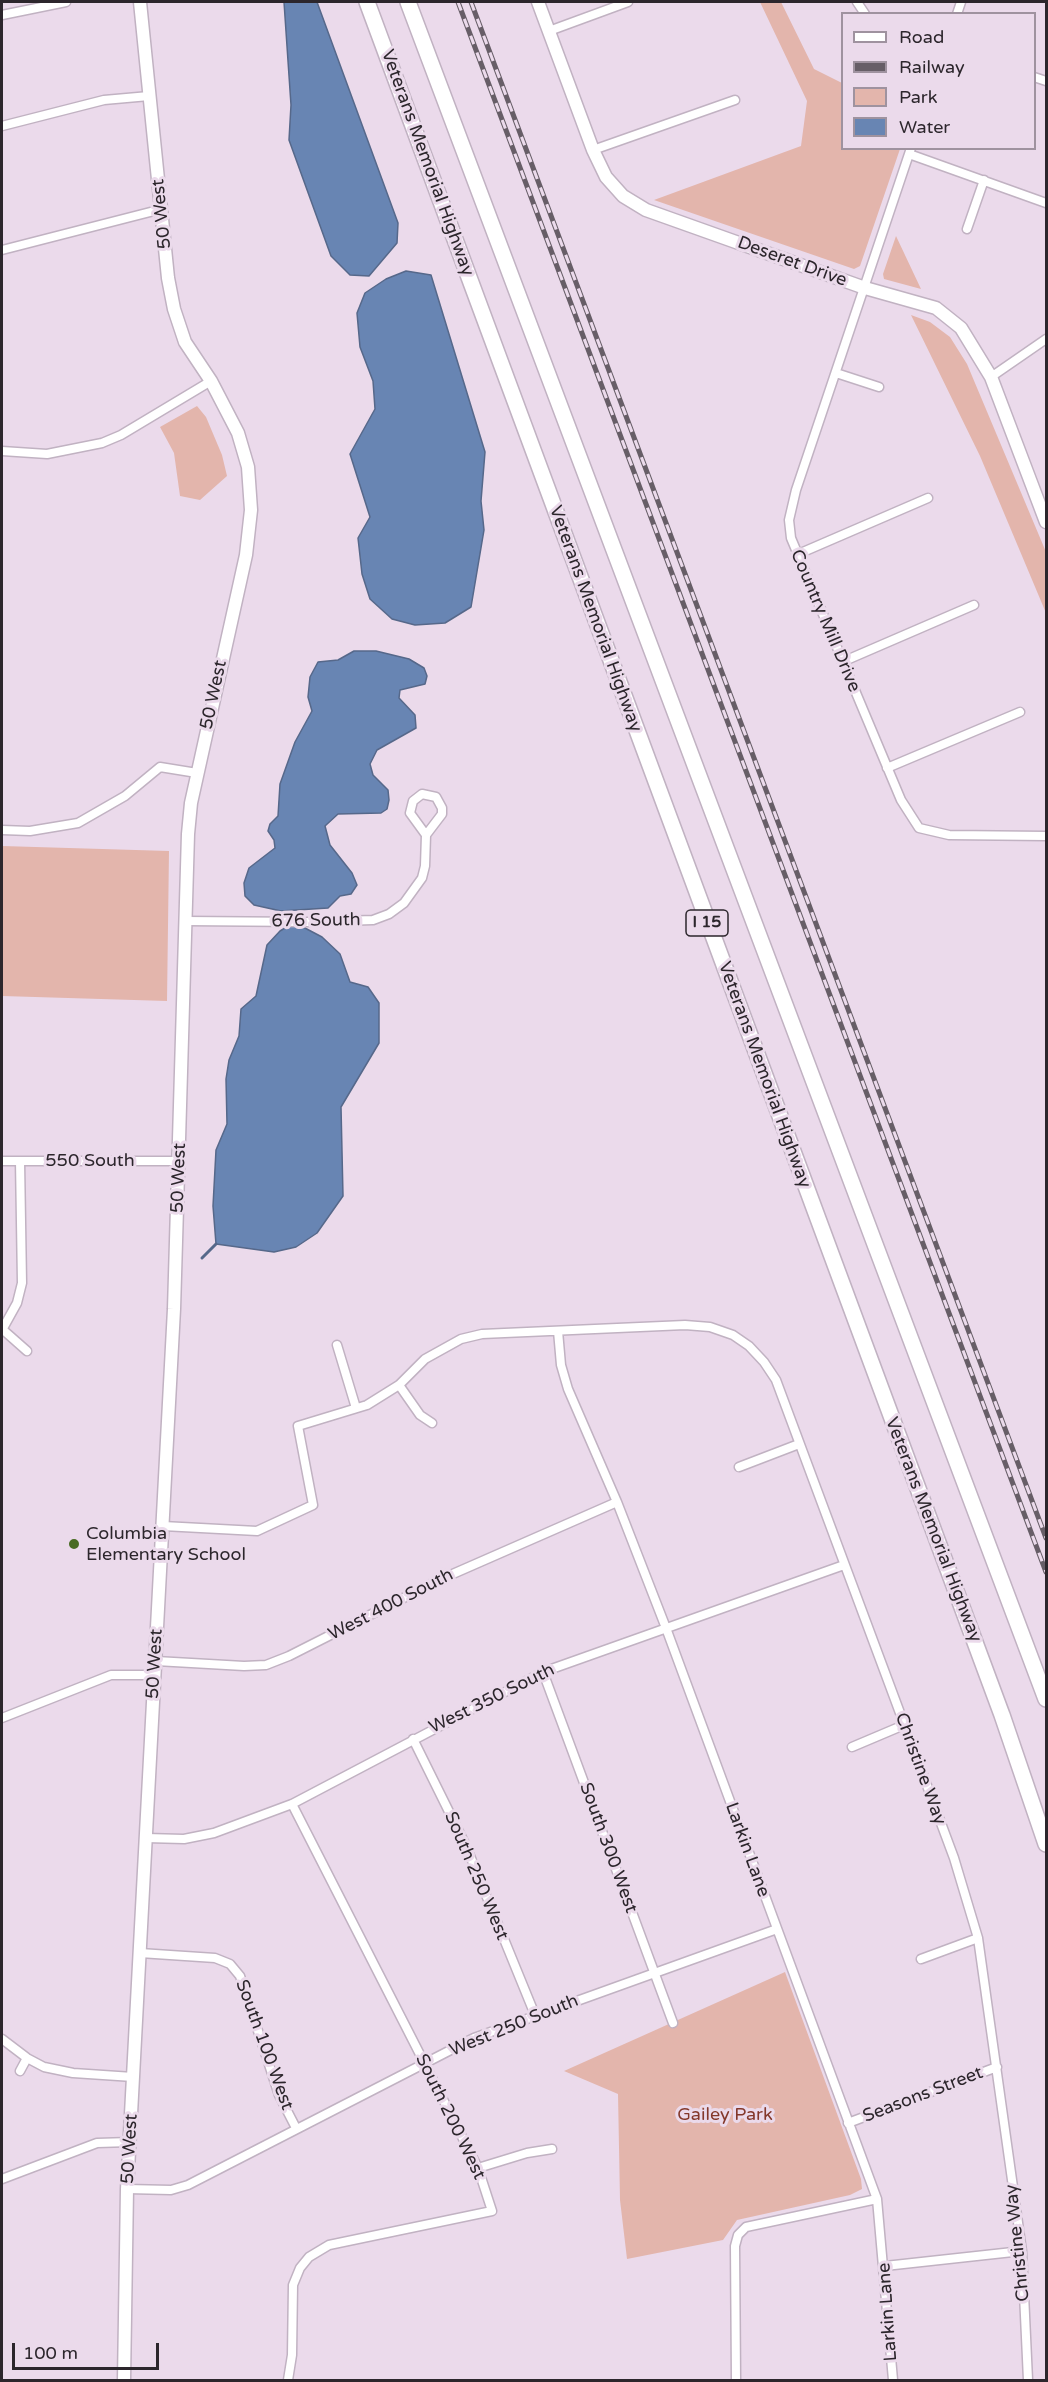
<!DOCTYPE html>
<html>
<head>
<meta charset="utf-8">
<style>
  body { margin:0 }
  #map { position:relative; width:1048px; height:2382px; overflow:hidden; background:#ebdaeb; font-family:"Varela Round",sans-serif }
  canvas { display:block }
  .frame { position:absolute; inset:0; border:3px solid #2c262c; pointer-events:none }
  .legend { position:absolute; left:841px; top:12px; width:195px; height:138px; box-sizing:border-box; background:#ebdaeb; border:2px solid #9f929f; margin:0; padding:8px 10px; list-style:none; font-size:18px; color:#2c262c }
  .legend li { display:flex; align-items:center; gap:12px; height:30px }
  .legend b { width:30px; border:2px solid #9f929f }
  .scale { position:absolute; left:12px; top:2343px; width:147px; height:27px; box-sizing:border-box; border:3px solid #2c262c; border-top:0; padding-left:8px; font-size:18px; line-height:21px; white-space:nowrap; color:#2c262c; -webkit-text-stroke:4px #ebdaeb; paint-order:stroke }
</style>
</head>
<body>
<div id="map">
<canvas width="1048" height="2382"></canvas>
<div class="frame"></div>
<ul class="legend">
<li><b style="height:8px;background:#fff"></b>Road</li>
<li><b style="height:8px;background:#675e67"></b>Railway</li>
<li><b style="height:16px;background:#e3b5ac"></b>Park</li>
<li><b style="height:16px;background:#6885b3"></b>Water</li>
</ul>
<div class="scale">100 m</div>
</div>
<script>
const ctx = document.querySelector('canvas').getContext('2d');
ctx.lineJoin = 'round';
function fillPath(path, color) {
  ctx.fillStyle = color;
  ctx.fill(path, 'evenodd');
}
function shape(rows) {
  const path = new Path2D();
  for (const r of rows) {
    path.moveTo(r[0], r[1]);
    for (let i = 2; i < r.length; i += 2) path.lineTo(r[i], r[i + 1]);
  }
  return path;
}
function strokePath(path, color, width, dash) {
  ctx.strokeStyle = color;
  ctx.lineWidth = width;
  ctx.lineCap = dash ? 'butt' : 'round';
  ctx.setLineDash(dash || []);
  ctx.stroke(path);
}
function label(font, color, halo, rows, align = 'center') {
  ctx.font = font + ' "Varela Round",sans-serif';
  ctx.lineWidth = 6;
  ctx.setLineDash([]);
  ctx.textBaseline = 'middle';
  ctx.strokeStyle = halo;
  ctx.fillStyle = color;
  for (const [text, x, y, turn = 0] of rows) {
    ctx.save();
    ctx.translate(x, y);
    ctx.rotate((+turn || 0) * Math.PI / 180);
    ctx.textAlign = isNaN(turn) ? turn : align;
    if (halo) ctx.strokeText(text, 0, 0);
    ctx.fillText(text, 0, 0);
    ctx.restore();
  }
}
fillPath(shape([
  [760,2,781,2,814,69,842,83,842,148,900,149,860,266,854,269,654,200,801,146,807,101],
  [896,236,921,289,884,279,883,274],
  [911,315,930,322,950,337,967,364,1046,552,1046,613,980,456],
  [197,406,206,417,222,455,227,476,200,500,180,496,174,453,160,427],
  [2,846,169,851,167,1001,2,996],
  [785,1972,861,2179,862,2189,850,2195,737,2220,723,2240,627,2259,620,2200,618,2094,564,2071]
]), '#e3b5ac');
const water = shape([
  [284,2,317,2,398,223,397,243,369,276,350,275,331,256,289,140,291,105,284,2],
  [406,271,431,275,485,452,481,501,484,530,471,607,445,623,415,625,392,619,370,599,362,574,358,538,370,517,350,454,375,409,373,381,360,347,357,313,365,293,386,279,406,271],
  [354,651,376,651,409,659,424,668,427,676,425,684,400,690,399,698,415,715,416,728,377,750,370,764,373,775,388,790,389,800,387,809,381,813,338,814,325,826,330,845,352,873,357,885,351,894,340,896,328,908,281,911,254,905,245,896,244,883,249,868,275,848,274,840,268,831,270,824,278,816,280,784,295,742,312,711,308,697,310,677,318,662,338,660,354,651],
  [290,925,303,927,322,937,340,954,350,982,368,987,379,1003,379,1043,341,1107,343,1196,317,1233,296,1247,274,1252,216,1244,213,1206,216,1150,227,1124,226,1079,229,1060,239,1036,241,1009,256,996,267,945,280,931,290,925]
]);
fillPath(water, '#6885b3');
strokePath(water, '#56688a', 1.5);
strokePath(shape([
  [202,1258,216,1244]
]), '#56688a', 3);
const street = shape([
  [857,2,865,14],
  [957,14,961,2],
  [2,15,66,2],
  [549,31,628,2],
  [1034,77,1046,81],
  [2,126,104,100,149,96],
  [911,148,796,490,789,520,791,538,901,800,919,828,949,835,1046,836],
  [593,150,735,100],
  [909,154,1046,203],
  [967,229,984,180],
  [2,250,162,209],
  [836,373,879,387],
  [991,377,1046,339],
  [2,451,47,454,102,443,121,435,211,381],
  [796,555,928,498],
  [842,662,974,605],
  [887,768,1020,712],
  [2,830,30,831,78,823,125,796,160,767,197,773],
  [185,921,309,922,373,920,389,914,404,903,422,878,425,866,426,835,442,814,442,808,436,797,422,794,413,801,410,813,426,835],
  [2,1161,179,1161],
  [2,1329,27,1351],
  [2,1330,17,1303,22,1283,20,1161],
  [558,1331,561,1365,568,1389,617,1502,666,1628,877,2199,893,2380],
  [337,1345,356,1408],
  [399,1385,420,1415,432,1423],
  [739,1467,799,1444],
  [163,1526,257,1531,313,1505,298,1426,367,1405,399,1385,425,1359,461,1339,482,1334,685,1325,710,1327,733,1335,749,1346,764,1362,776,1380,954,1858,978,1938,1022,2251,1028,2380],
  [156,1661,244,1666,266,1665,289,1656,439,1580,617,1502],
  [543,1672,673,2023],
  [2,1718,111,1675,155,1675],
  [413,1739,466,1846,535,2015],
  [852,1747,904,1725],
  [146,1838,184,1839,214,1833,292,1804,543,1672,844,1565],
  [140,1953,215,1958,230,1964,240,1976,279,2095,296,2128],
  [921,1959,978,1938],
  [2,2039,27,2058,44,2067,73,2073,133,2077],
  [20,2071,27,2058],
  [848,2123,997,2067],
  [478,2168,527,2153,552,2149],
  [2,2179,97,2143,130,2142],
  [127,2189,171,2190,188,2185,474,2038,777,1929],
  [885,2266,1022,2251],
  [288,2380,292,2355,293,2285,300,2268,309,2257,329,2245,492,2211,478,2168,292,1804],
  [736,2380,735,2246,738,2235,746,2227,877,2199]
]);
const secondary = shape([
  [538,2,593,150,606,177,623,196,646,210,865,288,936,308,961,328,991,377,1046,522],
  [124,2380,127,2189,174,1309,188,834,191,803,246,555,251,510,248,467,238,433,211,381,185,342,174,309,168,278,140,2]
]);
const highway = shape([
  [367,2,1002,1715,1046,1844],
  [408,2,1046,1699]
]);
strokePath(street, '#c1b2c2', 11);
strokePath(secondary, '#c1b2c2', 15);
strokePath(highway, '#c1b2c2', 18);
strokePath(street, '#fff', 8);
strokePath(secondary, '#fff', 12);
strokePath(highway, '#fff', 15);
const rail = shape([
  [458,2,1046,1572],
  [471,2,1046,1538]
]);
strokePath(rail, '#675e67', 5);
strokePath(rail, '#ebdaeb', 3, [9]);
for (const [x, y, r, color] of [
  [74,1544,6,"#486a22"]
]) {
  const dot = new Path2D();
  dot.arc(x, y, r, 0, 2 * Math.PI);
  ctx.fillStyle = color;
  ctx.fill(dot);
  strokePath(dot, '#ebdaeb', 2);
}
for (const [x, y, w] of [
  [707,923,42]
]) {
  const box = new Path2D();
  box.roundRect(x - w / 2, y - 13, w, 26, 4.5);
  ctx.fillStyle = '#ebdaeb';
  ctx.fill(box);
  strokePath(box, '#2c262c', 1.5);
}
label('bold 16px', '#2c262c', null, [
  ["I 15",707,923]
]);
label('18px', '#2c262c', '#ebdaeb', [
  ["Veterans Memorial Highway",427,163,70],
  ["50 West",162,214,-96],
  ["Deseret Drive",792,262,20],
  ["Veterans Memorial Highway",595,619,70],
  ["Country Mill Drive",825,621,67],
  ["50 West",214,695,-78],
  ["676 South",316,921,-1],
  ["Veterans Memorial Highway",764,1075,70],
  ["550 South",90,1161],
  ["50 West",179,1178,-88],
  ["Veterans Memorial Highway",933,1530,69],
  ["West 400 South",391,1605,-27],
  ["50 West",155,1664,-87],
  ["West 350 South",492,1699,-26],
  ["Christine Way",920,1769,70],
  ["South 300 West",608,1848,70],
  ["Larkin Lane",747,1850,70],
  ["South 250 West",476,1876,67],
  ["West 250 South",514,2026,-22],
  ["South 100 West",264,2045,70],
  ["Seasons Street",923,2095,-21],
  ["South 200 West",450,2117,64],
  ["50 West",130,2149,-87],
  ["Christine Way",1018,2243,-96],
  ["Larkin Lane",888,2312,-94]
]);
label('18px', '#2c262c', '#ebdaeb', [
  ["Columbia",86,1534],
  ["Elementary School",86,1555]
], 'left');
label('18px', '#84382b', '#ebdaeb', [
  ["Gailey Park",725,2115]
]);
</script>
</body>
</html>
